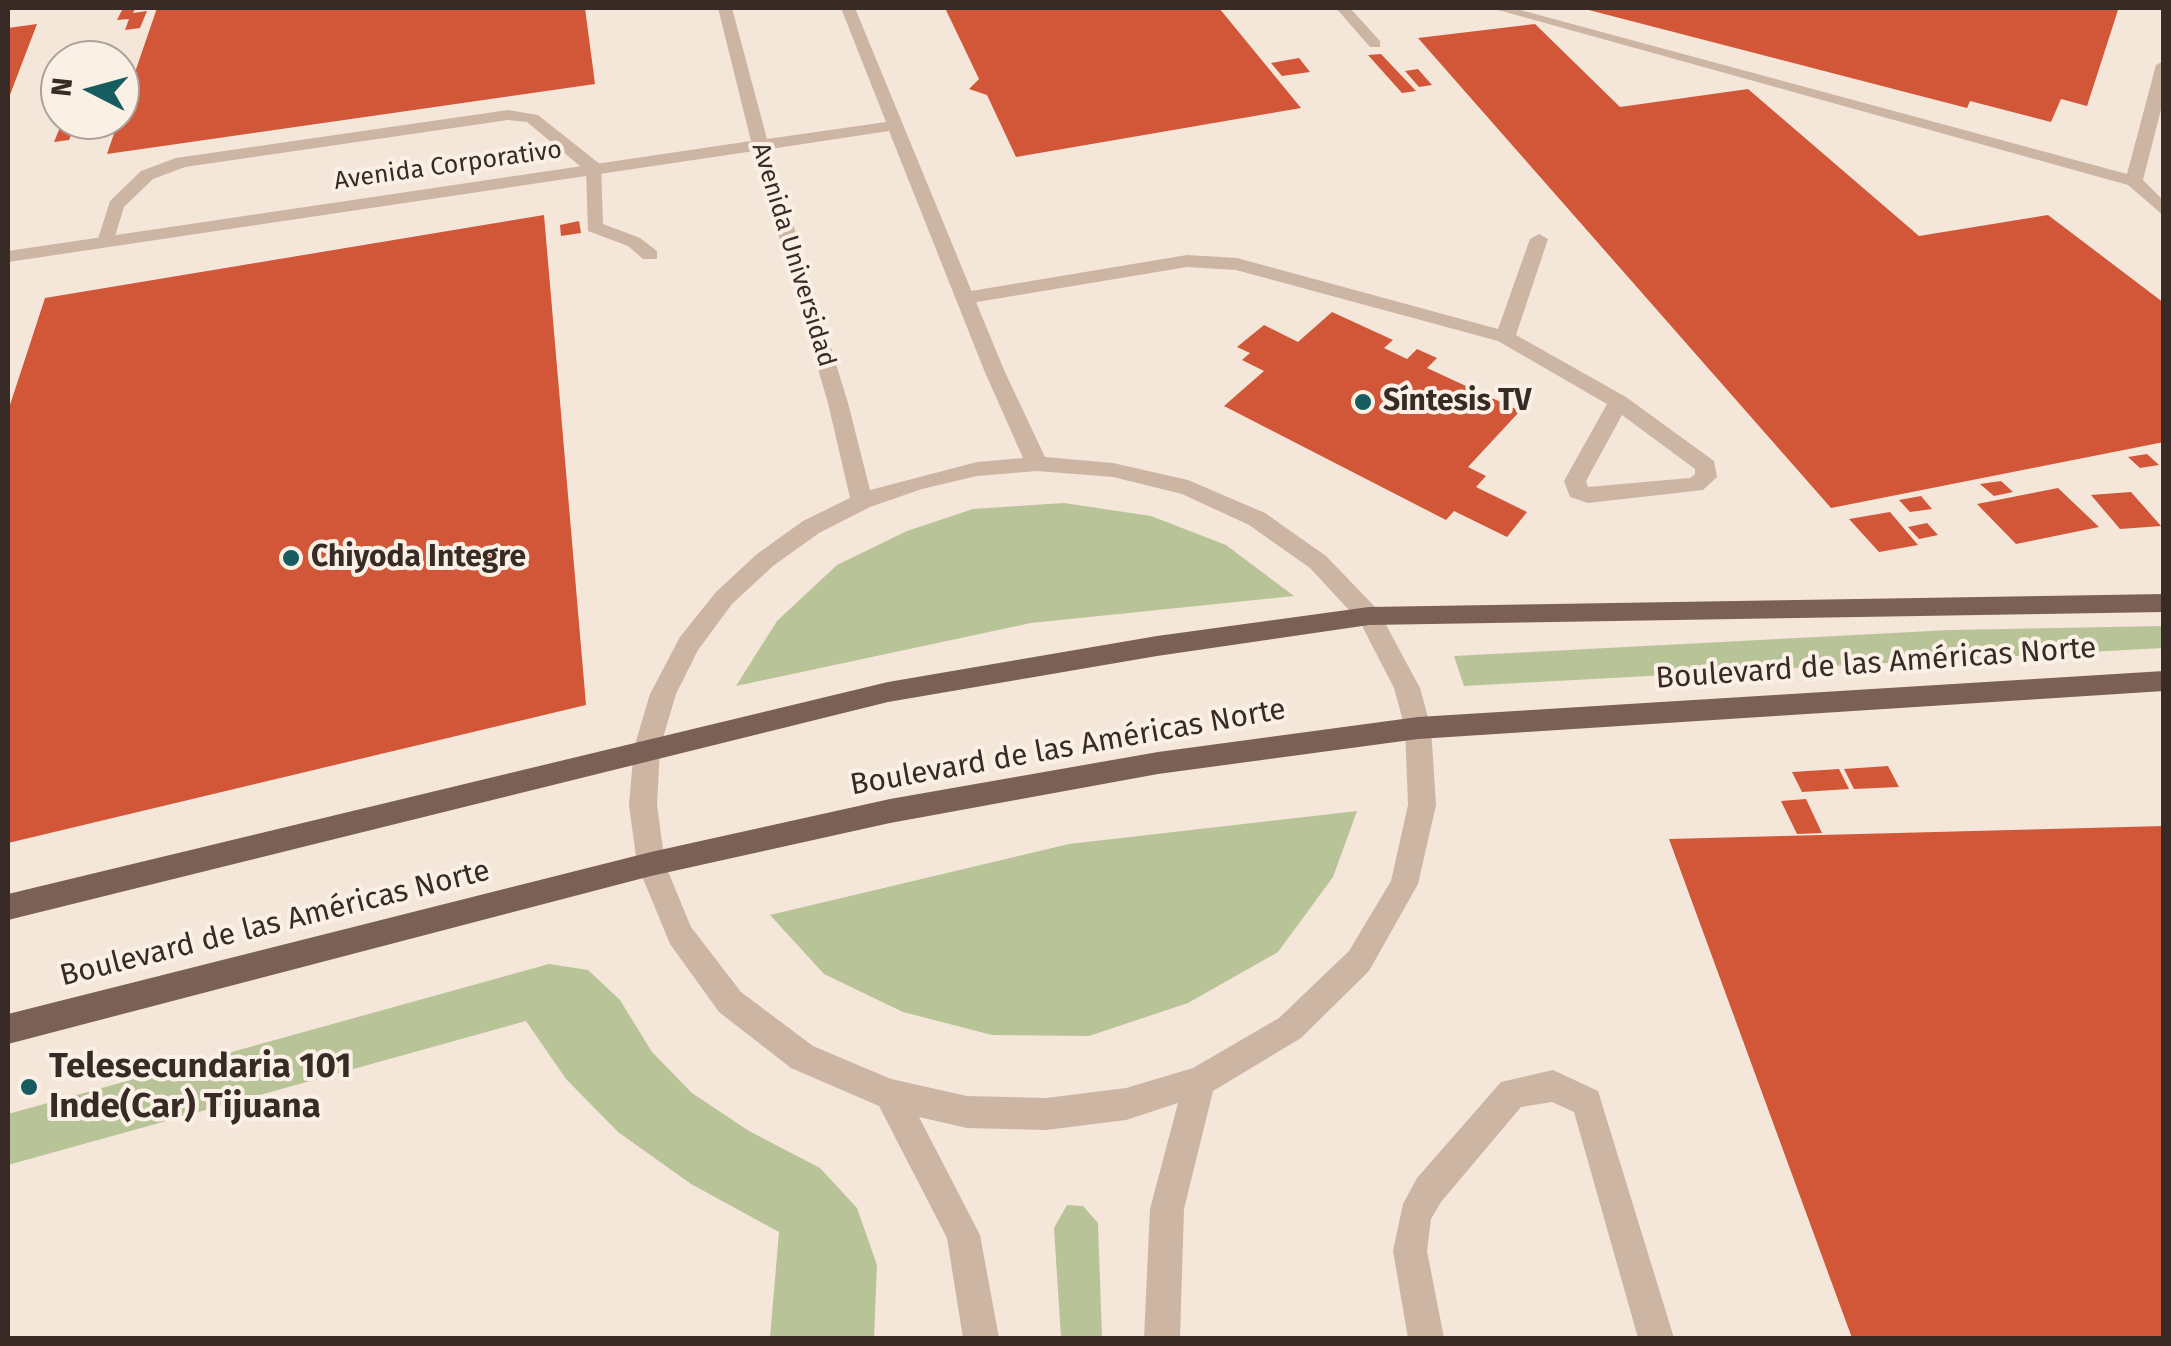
<!DOCTYPE html>
<html>
<head>
<meta charset="utf-8">
<style>
  body { margin:0 }
  #map { position:relative; width:2171px; height:1346px; overflow:hidden; background:#f4e6d9; font-family:"Fira Sans",sans-serif }
  canvas { display:block }
  .frame { position:absolute; inset:0; border:10px solid #382b26; pointer-events:none }
  .north { position:absolute; left:40px; top:40px; width:100px; height:100px; box-sizing:border-box; background:#fbf0e6; border:2px solid #ada199; border-radius:50%; rotate:276deg; font-size:28px; font-weight:700; line-height:40px; text-align:center; color:#382b26 }
  .north::after { content:''; display:block; margin:auto; width:35px; height:45px; background:#175c5e; clip-path:polygon(50% 0,100% 100%,50% 72%,0 100%) }
</style>
</head>
<body>
<div id="map">
<canvas width="2171" height="1346"></canvas>
<div class="frame"></div>
<div class="north">N</div>
</div>
<script>
const ctx = document.querySelector('canvas').getContext('2d');
ctx.lineJoin = 'round';
function fillPath(path, color) {
  ctx.fillStyle = color;
  ctx.fill(path, 'evenodd');
}
function shape(rows) {
  const path = new Path2D();
  for (const r of rows) {
    path.moveTo(r[0], r[1]);
    for (let i = 2; i < r.length; i += 2) path.lineTo(r[i], r[i + 1]);
  }
  return path;
}
function strokePath(path, color, width, dash) {
  ctx.strokeStyle = color;
  ctx.lineWidth = width;
  ctx.lineCap = dash ? 'butt' : 'round';
  ctx.setLineDash(dash || []);
  ctx.stroke(path);
}
function label(font, color, halo, rows, align = 'center') {
  ctx.font = font + ' "Fira Sans",sans-serif';
  ctx.lineWidth = 8;
  ctx.setLineDash([]);
  ctx.textBaseline = 'middle';
  ctx.strokeStyle = halo;
  ctx.fillStyle = color;
  for (const [text, x, y, turn = 0] of rows) {
    ctx.save();
    ctx.translate(x, y);
    ctx.rotate((+turn || 0) * Math.PI / 180);
    ctx.textAlign = isNaN(turn) ? turn : align;
    if (halo) ctx.strokeText(text, 0, 0);
    ctx.fillText(text, 0, 0);
    ctx.restore();
  }
}
fillPath(shape([
  [1064,503,1151,516,1226,545,1294,596,1031,623,736,686,777,621,837,565,907,531,973,509],
  [2164,626,2163,648,1464,686,1454,656,1950,630],
  [1357,811,1333,877,1278,952,1188,1003,1089,1036,992,1035,903,1012,824,974,770,915,1069,844],
  [549,964,588,970,620,1000,652,1052,692,1093,749,1131,820,1168,857,1208,877,1265,874,1338,770,1338,779,1232,691,1184,618,1132,566,1079,526,1021,8,1165,8,1114],
  [1067,1205,1083,1206,1098,1223,1102,1338,1061,1338,1054,1228]
]), '#b8c497');
fillPath(shape([
  [157,8,585,8,595,84,107,154],
  [945,8,1219,8,1301,108,1016,157,987,95,969,89,979,79],
  [1581,8,2106,8,2118,10,2087,106,2061,99,2051,122,1970,101,1967,108],
  [135,9,133,13,147,11,140,28,125,30,129,19,117,20,122,10],
  [37,24,8,100,8,28],
  [1535,24,1620,107,1748,89,1919,236,2048,215,2164,303,2164,442,1831,508,1418,38],
  [1381,54,1416,91,1402,93,1368,55],
  [1299,58,1310,72,1282,76,1271,63],
  [1418,69,1432,85,1419,87,1405,71],
  [63,120,77,120,69,140,54,142],
  [544,215,586,705,8,843,8,411,45,298],
  [579,221,581,233,561,236,560,225],
  [1332,312,1393,340,1384,348,1407,359,1417,349,1437,358,1427,368,1520,411,1468,467,1486,476,1476,487,1527,512,1507,537,1454,511,1446,520,1224,406,1264,371,1242,360,1250,353,1237,347,1264,325,1298,342],
  [2147,454,2159,465,2140,468,2128,457],
  [2001,481,2013,492,1994,496,1980,484],
  [2058,488,2099,527,2016,544,1977,504],
  [2131,492,2161,526,2120,529,2091,495],
  [1921,496,1932,509,1910,512,1899,500],
  [1890,512,1918,545,1879,552,1849,519],
  [1927,523,1938,535,1919,539,1908,527],
  [1888,766,1899,787,1854,789,1844,769],
  [1839,769,1849,789,1802,792,1792,772],
  [1806,799,1822,833,1797,834,1781,801],
  [2164,826,2164,1338,1852,1338,1669,839]
]), '#d25638');
fillPath(shape([
  [1336,8,1350,8,1380,41,1380,47,1370,47,1336,8],
  [1491,8,1513,8,2127,174,2156,65,2164,61,2164,98,2143,180,2164,201,2164,216,2128,185,1491,8],
  [508,110,538,115,601,165,603,224,640,238,657,251,657,259,643,259,628,246,588,231,586,171,527,122,508,120,185,167,153,179,124,207,112,246,100,246,97,242,110,201,141,171,176,158,508,110],
  [1539,234,1548,239,1516,335,1626,397,1714,461,1717,477,1703,490,1588,503,1570,497,1564,481,1607,404,1498,341,1236,270,1187,267,965,304,955,298,965,292,1187,255,1237,258,1498,329,1530,239,1539,234],
  [1622,415,1695,469,1695,474,1690,478,1588,487,1586,481,1622,415],
  [1553,1070,1598,1091,1674,1338,1638,1338,1574,1112,1552,1102,1521,1107,1441,1202,1431,1219,1427,1251,1444,1338,1408,1338,1393,1251,1403,1204,1417,1178,1501,1082,1553,1070]
]), '#cdb5a4');
fillPath(shape([
  [718,8,732,8,767,139,886,122,841,8,855,8,1004,370,1045,457,1113,463,1188,480,1265,513,1326,556,1378,610,1420,688,1431,728,1436,805,1418,884,1369,971,1301,1038,1213,1091,1184,1209,1180,1338,1144,1338,1150,1209,1178,1103,1126,1120,1046,1130,967,1128,919,1117,980,1235,999,1338,963,1338,947,1238,879,1106,791,1068,719,1012,670,944,637,864,629,805,634,748,650,694,680,637,716,592,757,554,803,521,850,498,828,403,754,151,8,262,8,251,751,141,718,8],
  [889,131,984,370,1023,458,977,462,870,490,848,403,770,149,889,131],
  [1037,471,1113,477,1182,494,1249,525,1310,568,1360,622,1394,688,1405,728,1408,805,1391,881,1349,951,1279,1018,1193,1068,1126,1088,1046,1098,967,1096,891,1079,813,1046,741,992,691,927,665,864,657,805,660,748,676,694,698,650,732,604,773,566,819,533,870,507,922,489,977,476,1037,471]
]), '#cdb5a4');
fillPath(shape([
  [2164,594,2164,612,1369,625,1157,656,888,702,8,920,8,894,888,682,1157,636,1369,607,2164,594],
  [2164,671,2164,691,1418,739,1158,774,890,823,651,876,8,1044,8,1014,651,852,890,799,1158,752,1418,717,2164,671]
]), '#7b6056');
for (const [x, y, r, color] of [
  [1363,402,10,"#175c5e"],
  [291,558,10,"#175c5e"],
  [29,1087,10,"#175c5e"]
]) {
  const dot = new Path2D();
  dot.arc(x, y, r, 0, 2 * Math.PI);
  ctx.fillStyle = color;
  ctx.fill(dot);
  strokePath(dot, '#fbf0e6', 4);
}
label('25px', '#382b26', '#fbf0e6', [
  ["Avenida Corporativo",448,166,-8],
  ["Avenida Universidad",793,255,73]
]);
label('bold 30px', '#382b26', '#fbf0e6', [
  ["Síntesis TV",1383,402],
  ["Chiyoda Integre",311,558]
], 'left');
label('30px', '#382b26', '#fbf0e6', [
  ["Boulevard de las Américas Norte",1876,664,-4],
  ["Boulevard de las Américas Norte",1068,748,-10],
  ["Boulevard de las Américas Norte",275,924,-14]
]);
label('bold 35px', '#382b26', '#fbf0e6', [
  ["Telesecundaria 101",49,1067],
  ["Inde(Car) Tijuana",49,1107]
], 'left');
</script>
</body>
</html>
